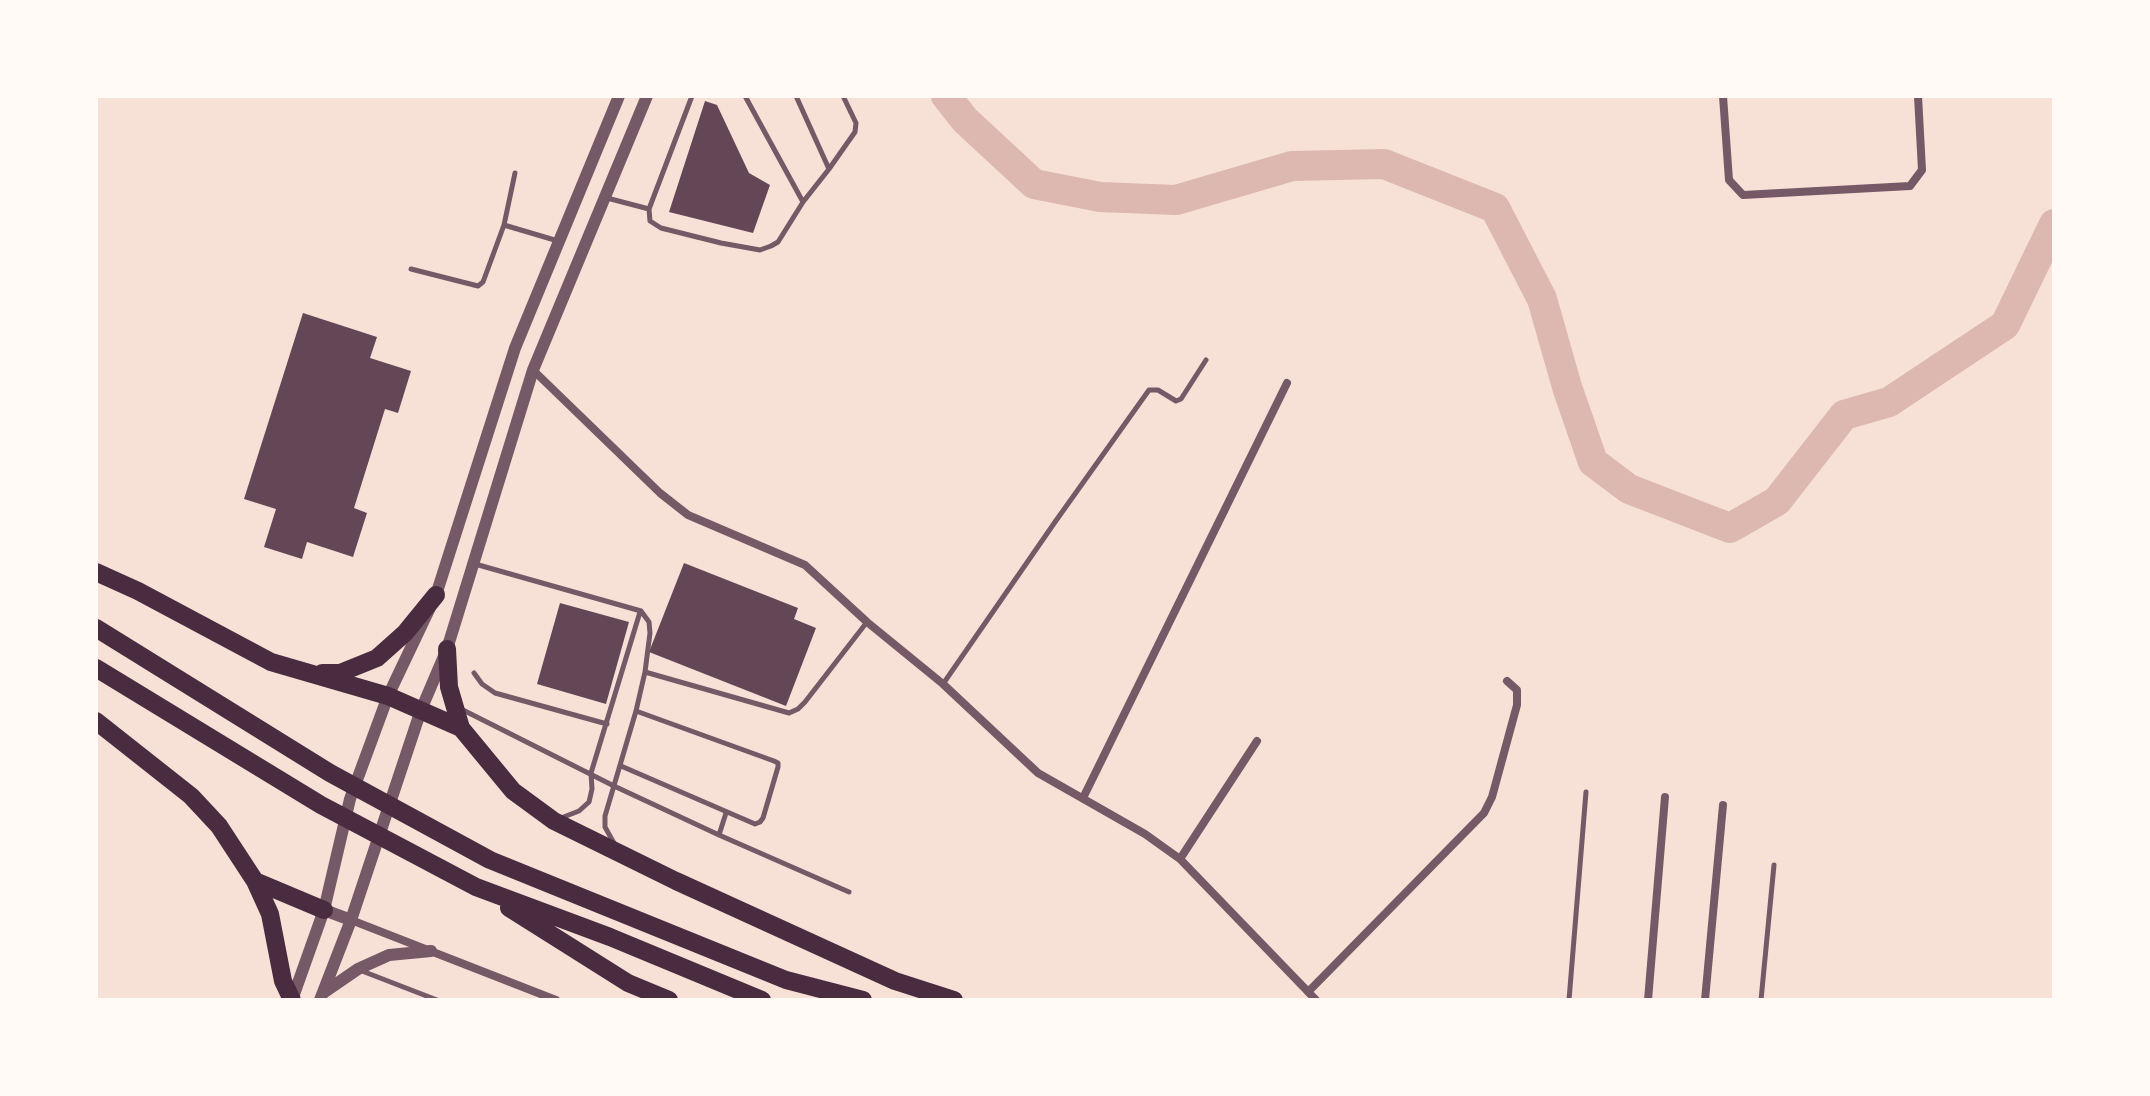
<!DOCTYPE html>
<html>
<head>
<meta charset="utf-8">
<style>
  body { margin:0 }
  #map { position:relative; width:2150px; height:1096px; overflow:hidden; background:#f7e1d7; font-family:Jost,sans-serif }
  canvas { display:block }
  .frame { position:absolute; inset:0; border:98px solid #fffaf5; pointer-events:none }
</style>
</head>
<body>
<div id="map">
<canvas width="2150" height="1096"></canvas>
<div class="frame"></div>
</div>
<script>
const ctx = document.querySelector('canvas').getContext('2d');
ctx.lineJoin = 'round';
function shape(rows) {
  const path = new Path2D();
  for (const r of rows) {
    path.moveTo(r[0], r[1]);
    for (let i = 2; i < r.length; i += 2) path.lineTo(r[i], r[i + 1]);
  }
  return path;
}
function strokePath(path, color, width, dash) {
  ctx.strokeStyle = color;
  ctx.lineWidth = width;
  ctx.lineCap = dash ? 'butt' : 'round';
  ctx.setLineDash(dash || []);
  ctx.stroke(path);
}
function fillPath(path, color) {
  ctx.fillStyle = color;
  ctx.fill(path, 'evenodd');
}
strokePath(shape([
  [946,96,965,120,1034,184,1100,197,1176,200,1292,166,1384,164,1495,208,1542,299,1567,387,1593,462,1629,489,1730,528,1777,501,1844,415,1889,402,2005,325,2054,224]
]), '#dcb8b0', 30);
fillPath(shape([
  [705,101,717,105,749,173,770,185,753,233,669,212],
  [303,313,377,337,370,358,411,371,398,413,385,409,354,508,367,513,353,557,307,542,302,559,264,547,276,509,244,499],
  [684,563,798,608,794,619,816,628,786,706,649,652],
  [560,603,629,622,606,704,537,684]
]), '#644757');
strokePath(shape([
  [692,96,649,209,650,221,661,228,721,243,760,250,771,246,778,242,803,202,829,169],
  [745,96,803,202],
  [796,96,829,169,855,132,856,123,843,96],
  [607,198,649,209],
  [504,225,515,173],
  [411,269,478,286,483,282,504,225,558,241],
  [475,564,641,611,649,622,650,633,645,672,636,711,605,816,605,827,615,845],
  [645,672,789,713,798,709,805,702,867,622],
  [474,673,482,684,495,693,607,724],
  [943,684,1055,522,1149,390,1158,390,1176,401,1181,399,1206,360],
  [459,708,614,786,719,835,849,892],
  [621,766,755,824,760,822,763,818,778,767,778,763,774,761,636,711],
  [561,818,579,811,589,802,592,789,591,773,640,612],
  [719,835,726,813],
  [362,971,437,1000],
  [1569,1000,1586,792],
  [1761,1000,1774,865]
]), '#755966', 5);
strokePath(shape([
  [1723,96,1729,180,1743,195,1910,186,1922,170,1918,96],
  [533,370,660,493,688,515,805,565,867,622,943,684,1038,773,1145,834,1180,859,1316,1000],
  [1083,798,1287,383],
  [1180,859,1257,741],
  [351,920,556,1000],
  [1308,992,1484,813,1492,797,1517,705,1517,690,1507,681],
  [1648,1000,1665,797],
  [1705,1000,1723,805]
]), '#755966', 8);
strokePath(shape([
  [324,910,351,920],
  [323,993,358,969,389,955,431,951],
  [292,1000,324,910,350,799,388,696,436,595,515,348,619,96],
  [320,1000,351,920,421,710,447,649,533,370,647,96]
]), '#755966', 12);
strokePath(shape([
  [96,572,138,591,271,662,388,696,461,728],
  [96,628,330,773,490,860,786,980,863,1000],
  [447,649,449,687,461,728,513,791,554,821,676,881,895,981,954,1000],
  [96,668,321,805,476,887,610,937,762,1000],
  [322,673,340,673,377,658,405,633,436,595],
  [96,721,191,796,219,826,255,881,270,914,283,981,292,1000],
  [255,881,324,910],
  [509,908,628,983,669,1000]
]), '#4a2c40', 18);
</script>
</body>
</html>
